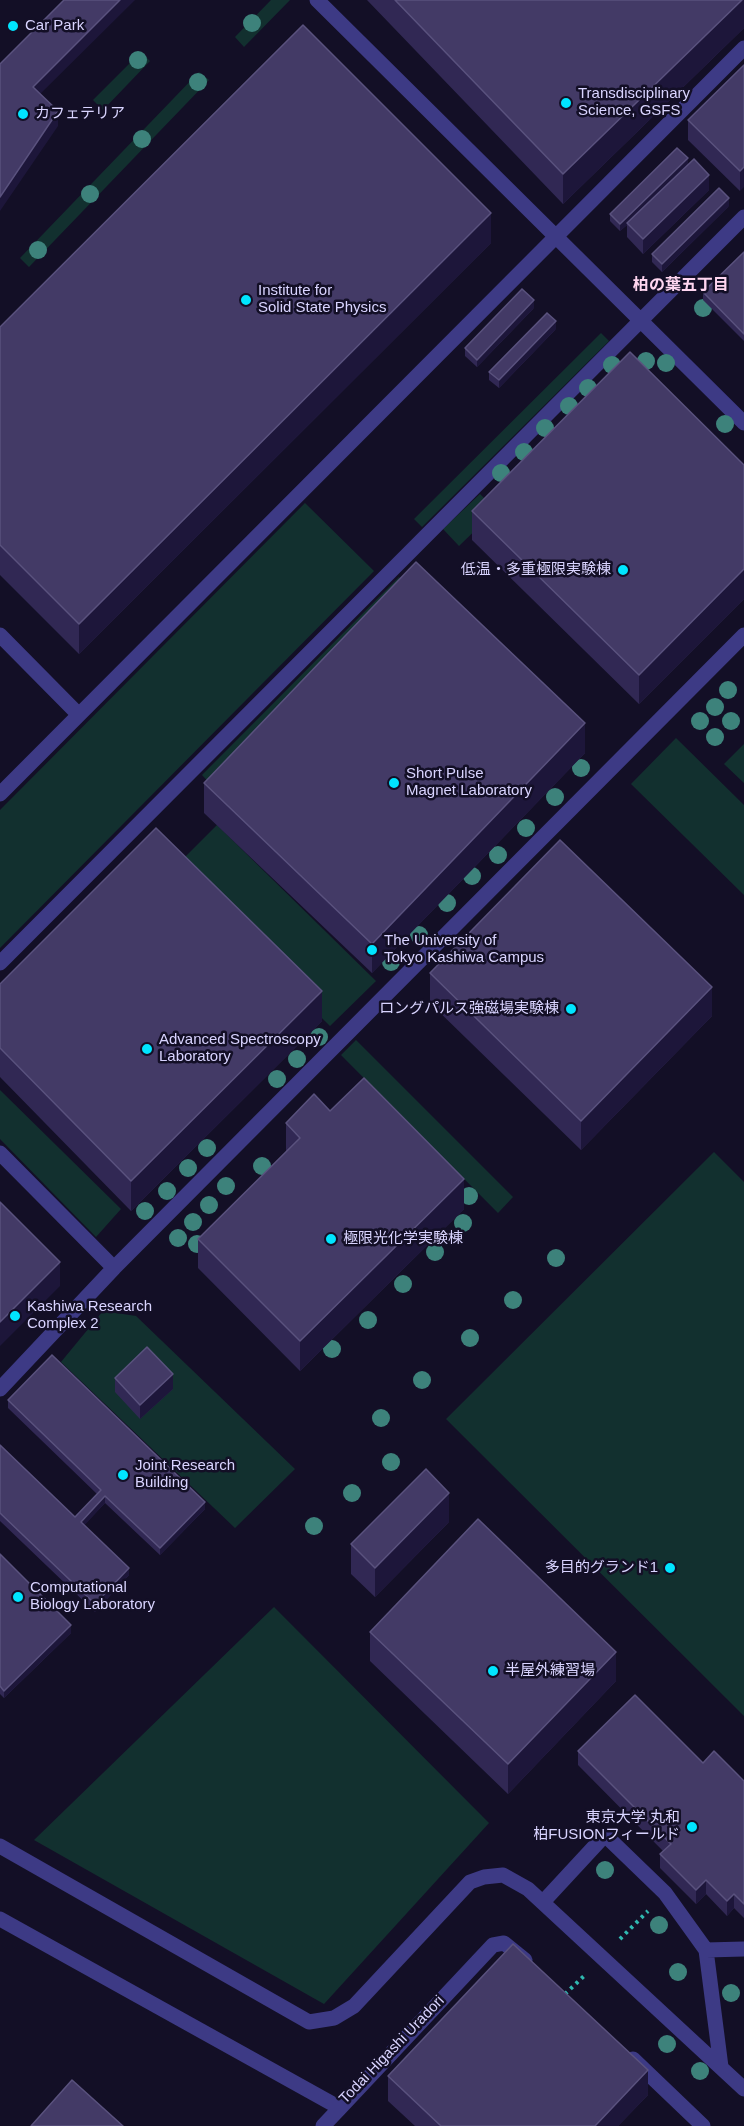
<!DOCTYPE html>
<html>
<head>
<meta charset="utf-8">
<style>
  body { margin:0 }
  canvas { display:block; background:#130f26 }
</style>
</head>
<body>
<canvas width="744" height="2126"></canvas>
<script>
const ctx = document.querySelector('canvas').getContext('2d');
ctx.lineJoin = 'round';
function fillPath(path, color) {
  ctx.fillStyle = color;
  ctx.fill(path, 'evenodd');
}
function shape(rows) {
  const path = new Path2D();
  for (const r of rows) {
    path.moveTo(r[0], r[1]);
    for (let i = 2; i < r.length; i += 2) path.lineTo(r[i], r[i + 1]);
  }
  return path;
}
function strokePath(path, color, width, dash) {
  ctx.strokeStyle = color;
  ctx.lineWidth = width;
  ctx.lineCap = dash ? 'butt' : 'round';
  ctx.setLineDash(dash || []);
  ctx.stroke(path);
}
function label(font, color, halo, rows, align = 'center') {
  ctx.font = font + ' Arial,"Noto Sans JP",sans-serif';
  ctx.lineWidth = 5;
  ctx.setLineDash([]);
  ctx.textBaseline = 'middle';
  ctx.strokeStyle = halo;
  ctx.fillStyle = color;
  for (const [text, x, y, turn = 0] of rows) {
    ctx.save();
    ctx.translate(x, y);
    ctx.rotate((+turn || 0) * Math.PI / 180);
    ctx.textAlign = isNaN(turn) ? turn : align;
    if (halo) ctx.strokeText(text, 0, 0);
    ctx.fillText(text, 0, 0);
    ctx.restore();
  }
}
fillPath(shape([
  [271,0,290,0,244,47,235,37],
  [141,52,150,61,103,110,93,100],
  [199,72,209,80,29,267,20,258],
  [601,333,609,341,422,527,414,519],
  [480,494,496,510,459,546,443,529],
  [305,503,374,571,0,948,0,810],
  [399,577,411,588,213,787,202,775],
  [676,738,744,805,744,895,631,784],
  [744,744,744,783,724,764],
  [217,825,376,981,330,1026,172,870],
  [356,1040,513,1197,498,1213,341,1055],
  [0,1090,121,1209,96,1237,0,1139],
  [714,1152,744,1182,744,1716,446,1419],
  [103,1311,136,1316,295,1469,235,1528,61,1362],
  [274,1607,489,1823,324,2004,34,1840]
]), '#12302f');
strokePath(shape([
  [620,1939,648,1911],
  [565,1994,584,1976]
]), '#2fb8b0', 4, [3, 4.5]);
strokePath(shape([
  [317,0,744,423],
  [0,635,78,714],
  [0,794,744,48],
  [0,963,744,217],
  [0,1153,114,1268],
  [0,1389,114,1268,744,635],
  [0,1846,309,2022,334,2018,354,2006,470,1882,484,1877,503,1875,528,1889,744,2089],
  [543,1902,605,1835,665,1893,706,1950,721,2067],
  [0,1919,340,2108,493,1945,504,1943,525,1960],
  [706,1950,744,1949],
  [633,2059,703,2126],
  [323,2126,340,2108]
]), '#3d3a85', 15);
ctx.fillStyle = '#3d827b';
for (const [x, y] of [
  [252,23],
  [138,60],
  [198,82],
  [142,139],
  [90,194],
  [38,250],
  [703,308],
  [646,361],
  [666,363],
  [612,365],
  [588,388],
  [569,406],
  [725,424],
  [545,428],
  [524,452],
  [501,473],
  [728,690],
  [715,707],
  [700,721],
  [731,721],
  [715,737],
  [581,768],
  [555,797],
  [526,828],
  [498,855],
  [472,876],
  [447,903],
  [419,935],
  [391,962],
  [319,1037],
  [297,1059],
  [277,1079],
  [207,1148],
  [262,1166],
  [188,1168],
  [226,1186],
  [167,1191],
  [469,1196],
  [209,1205],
  [145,1211],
  [193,1222],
  [463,1223],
  [178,1238],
  [197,1244],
  [435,1252],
  [556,1258],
  [403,1284],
  [513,1300],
  [368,1320],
  [470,1338],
  [332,1349],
  [422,1380],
  [381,1418],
  [391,1462],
  [352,1493],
  [314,1526],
  [605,1870],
  [659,1925],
  [678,1972],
  [731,1993],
  [667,2044],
  [700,2071]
]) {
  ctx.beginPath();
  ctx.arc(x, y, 9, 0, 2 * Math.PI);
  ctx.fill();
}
fillPath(shape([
  [367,0,744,0,744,28,563,204],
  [744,65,740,191,688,140,688,120],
  [688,165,709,190,643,254,627,237,627,225,620,231,610,221,610,214],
  [729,206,662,272,652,262,652,254],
  [491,243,79,654,0,575,0,327],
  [744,252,744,341,703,300,703,292],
  [534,308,477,367,465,356,465,348],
  [556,329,499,388,489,380,489,372],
  [744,465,744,599,639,704,472,540,472,511],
  [585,753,372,973,204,813,204,783],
  [430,973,712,1016,581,1150,430,1003],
  [0,984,322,1021,131,1211,0,1077],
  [330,1111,464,1209,300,1371,198,1268,198,1239,286,1152,286,1123],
  [115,1378,173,1389,140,1419,115,1392],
  [8,1400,205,1509,160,1555,105,1503,84,1525,129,1575,95,1612,0,1521,0,1445,75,1517,97,1494,8,1408],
  [449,1522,375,1597,351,1574,351,1544],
  [0,1554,71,1633,4,1698,0,1694],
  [370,1632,616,1681,508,1794,370,1661],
  [578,1751,703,1763,744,1781,744,1918,734,1908,727,1916,706,1894,696,1904,660,1868,660,1854,663,1851,578,1765],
  [388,2076,648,2095,618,2126,415,2126,388,2101]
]), '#312854');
fillPath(shape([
  [120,0,135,0,33,101,33,87],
  [742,0,744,0,744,28,563,204,563,174],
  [58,111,58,126,0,211,0,197],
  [688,158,688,166,627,223,627,225,620,231,620,224],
  [744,167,744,187,740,191,740,171],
  [709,175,709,190,643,254,643,239],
  [729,198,729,206,662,272,662,264],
  [491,213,491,243,79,654,79,624],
  [534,300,534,308,477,367,477,360],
  [556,321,556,329,499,388,499,380],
  [744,569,744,599,639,704,639,675],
  [585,723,585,753,372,973,372,944],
  [712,987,712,1016,581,1150,581,1121],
  [322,991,322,1021,131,1211,131,1181],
  [464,1179,464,1209,300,1371,300,1341],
  [60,1262,60,1286,0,1346,0,1322],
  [173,1374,173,1389,140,1419,140,1405],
  [449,1493,449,1522,375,1597,375,1568],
  [105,1496,105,1503,81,1529,81,1522],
  [205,1502,205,1509,160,1555,160,1548],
  [129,1568,129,1575,95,1612,95,1604],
  [71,1625,71,1633,4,1698,4,1691],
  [616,1652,616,1681,508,1794,508,1764],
  [706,1880,706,1894,696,1904,696,1890],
  [734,1894,734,1908,727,1916,727,1901],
  [648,2070,648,2095,618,2126,595,2126]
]), '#1d163a');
const building = shape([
  [64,0,120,0,33,87,58,111,0,197,0,64,64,0],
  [395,0,742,0,563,174,395,0],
  [303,25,491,213,79,624,0,545,0,327,303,25],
  [744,65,744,167,740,171,688,120,744,65],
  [677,148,688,158,620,224,610,214,677,148],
  [694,159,709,175,643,239,627,223,694,159],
  [719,188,729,198,662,264,652,254,719,188],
  [744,252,744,334,703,292,744,252],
  [522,289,534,300,477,360,465,348,522,289],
  [547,313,556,321,499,380,489,372,547,313],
  [630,352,744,465,744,569,639,675,472,511,630,352],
  [416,562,585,723,372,944,204,783,416,562],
  [156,828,322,991,131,1181,0,1048,0,984,156,828],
  [560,840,712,987,581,1121,430,973,560,840],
  [364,1078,464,1179,300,1341,198,1239,300,1138,286,1123,314,1094,330,1111,364,1078],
  [0,1202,60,1262,0,1322,0,1202],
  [147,1347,173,1374,140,1405,115,1378,147,1347],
  [52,1355,205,1502,160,1548,105,1496,81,1522,129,1568,95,1604,0,1513,0,1445,75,1517,101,1490,8,1400,52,1355],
  [426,1469,449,1493,375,1568,351,1544,426,1469],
  [478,1519,616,1652,508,1764,370,1632,478,1519],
  [0,1554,71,1625,4,1691,0,1686,0,1554],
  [635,1695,703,1763,714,1751,744,1781,744,1904,734,1894,727,1901,706,1880,696,1890,660,1854,671,1844,578,1751,635,1695],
  [513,1944,648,2070,595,2126,441,2126,388,2076,513,1944],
  [72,2080,123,2126,31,2126,72,2080]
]);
fillPath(building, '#433a66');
strokePath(building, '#5a527e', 1.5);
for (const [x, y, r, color] of [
  [13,26,6,"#00e5ff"],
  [566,103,6,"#00e5ff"],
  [23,114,6,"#00e5ff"],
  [246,300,6,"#00e5ff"],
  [623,570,6,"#00e5ff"],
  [394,783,6,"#00e5ff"],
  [372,950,6,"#00e5ff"],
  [571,1009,6,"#00e5ff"],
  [147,1049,6,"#00e5ff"],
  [331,1239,6,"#00e5ff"],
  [15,1316,6,"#00e5ff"],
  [123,1475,6,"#00e5ff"],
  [670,1568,6,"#00e5ff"],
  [18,1597,6,"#00e5ff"],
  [493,1671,6,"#00e5ff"],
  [692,1827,6,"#00e5ff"]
]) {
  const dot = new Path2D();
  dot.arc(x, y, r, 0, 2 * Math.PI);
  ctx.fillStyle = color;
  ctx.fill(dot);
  strokePath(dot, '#130f26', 2);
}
label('15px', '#d9d4ff', '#130f26', [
  ["Car Park",25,26],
  ["Transdisciplinary",578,94],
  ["Science, GSFS",578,111],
  ["カフェテリア",35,114],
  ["Institute for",258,291],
  ["Solid State Physics",258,308],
  ["低温・多重極限実験棟",611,570,"right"],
  ["Short Pulse",406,774],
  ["Magnet Laboratory",406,791],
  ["The University of",384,941],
  ["Tokyo Kashiwa Campus",384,958],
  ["ロングパルス強磁場実験棟",559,1009,"right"],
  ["Advanced Spectroscopy",159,1040],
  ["Laboratory",159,1057],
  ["極限光化学実験棟",343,1239],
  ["Kashiwa Research",27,1307],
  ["Complex 2",27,1324],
  ["Joint Research",135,1466],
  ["Building",135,1483],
  ["多目的グランド1",658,1568,"right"],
  ["Computational",30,1588],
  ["Biology Laboratory",30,1605],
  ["半屋外練習場",505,1671],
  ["東京大学 丸和",680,1818,"right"],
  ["柏FUSIONフィールド",680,1835,"right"]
], 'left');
label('15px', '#d9d4ff', '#130f26', [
  ["Todai Higashi Uradori",392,2050,-46]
]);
label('bold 16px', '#ffd6f0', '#130f26', [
  ["柏の葉五丁目",681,286]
]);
</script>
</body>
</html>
